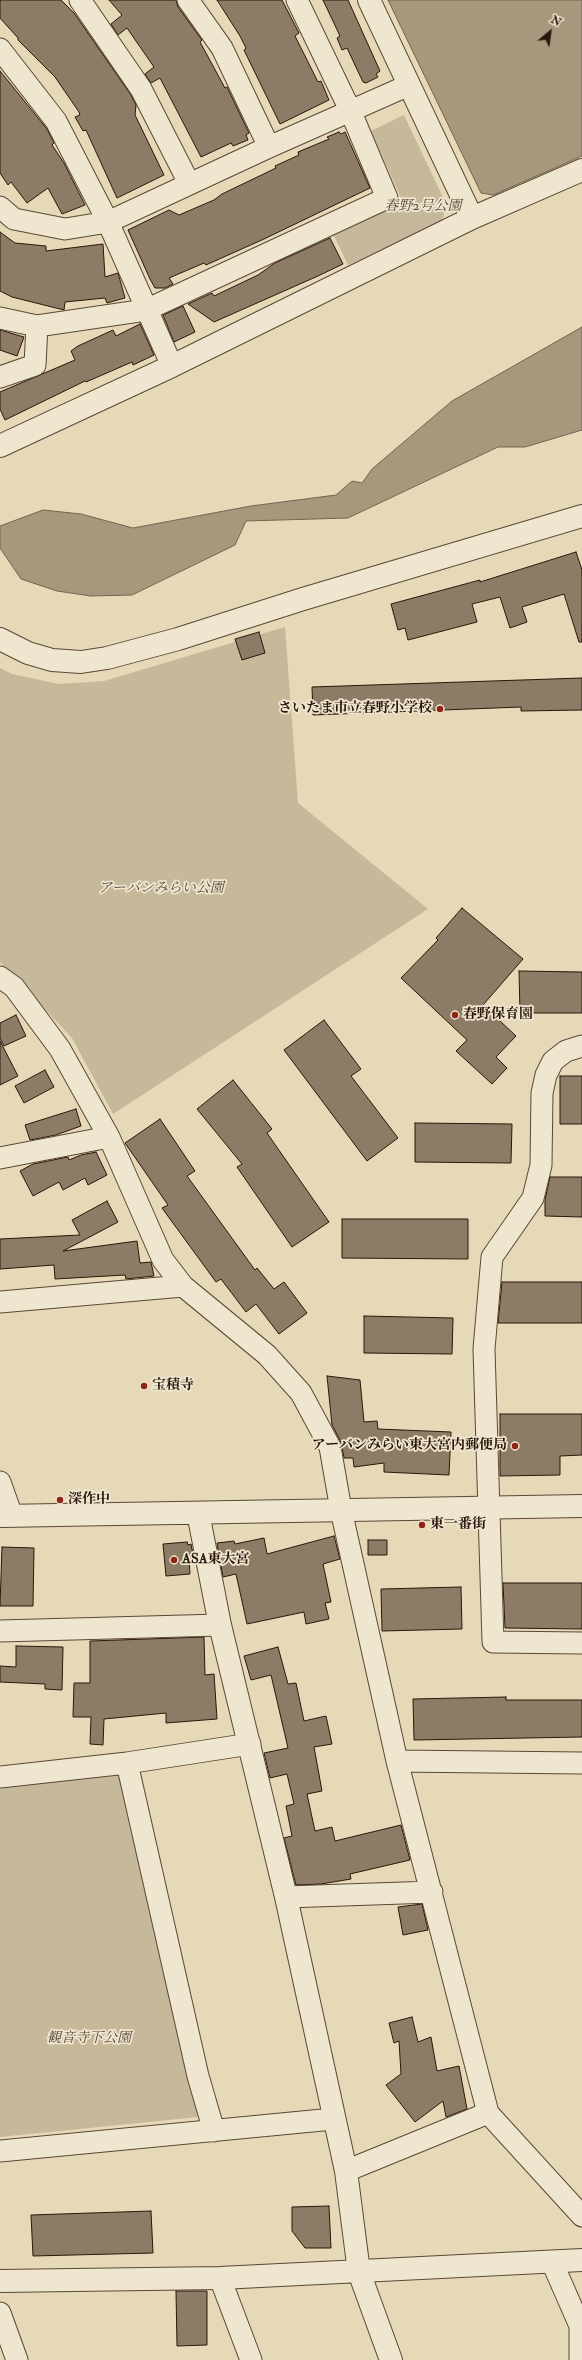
<!DOCTYPE html>
<html>
<head>
<meta charset="utf-8">
<style>
  body { margin:0 }
  #map { position:relative; width:582px; height:2360px; overflow:hidden; background:#e6d9b7; font-family:"IM FELL Double Pica",serif }
  canvas { display:block }
  .north { position:absolute; left:530px; top:12px; width:40px; height:40px; -webkit-text-stroke:3px #efe6d0; paint-order:stroke; rotate:29deg; font-size:11px; font-weight:700; line-height:16px; text-align:center; color:#2b160c }
  .north::after { content:''; display:block; margin:auto; width:14px; height:18px; background:#2b160c; clip-path:polygon(50% 0,100% 100%,50% 72%,0 100%) }
</style>
</head>
<body>
<div id="map">
<canvas width="582" height="2360"></canvas>
<div class="north">N</div>
</div>
<script>
const ctx = document.querySelector('canvas').getContext('2d');
ctx.lineJoin = 'round';
function fillPath(path, color) {
  ctx.fillStyle = color;
  ctx.fill(path, 'evenodd');
}
function shape(rows) {
  const path = new Path2D();
  for (const r of rows) {
    path.moveTo(r[0], r[1]);
    for (let i = 2; i < r.length; i += 2) path.lineTo(r[i], r[i + 1]);
  }
  return path;
}
function strokePath(path, color, width, dash) {
  ctx.strokeStyle = color;
  ctx.lineWidth = width;
  ctx.lineCap = dash ? 'butt' : 'round';
  ctx.setLineDash(dash || []);
  ctx.stroke(path);
}
function label(font, color, halo, rows, align = 'center') {
  ctx.font = font + ' "IM FELL Double Pica","Noto Serif JP",serif';
  ctx.lineWidth = 3.5;
  ctx.setLineDash([]);
  ctx.textBaseline = 'middle';
  ctx.strokeStyle = halo;
  ctx.fillStyle = color;
  for (const [text, x, y, turn = 0] of rows) {
    ctx.save();
    ctx.translate(x, y);
    ctx.rotate((+turn || 0) * Math.PI / 180);
    ctx.textAlign = isNaN(turn) ? turn : align;
    if (halo) ctx.strokeText(text, 0, 0);
    ctx.fillText(text, 0, 0);
    ctx.restore();
  }
}
fillPath(shape([
  [404,115,447,206,441,223,348,265,332,232,402,200,371,131],
  [285,627,298,803,428,909,113,1114,72,1038,0,962,0,668,12,674,59,684,104,681],
  [121,1773,198,2117,0,2137,0,1785]
]), '#c6b89a');
const water = shape([
  [388,0,582,0,582,156,493,195,481,193,388,0],
  [582,327,582,430,525,447,498,447,348,518,246,521,235,545,132,595,91,596,57,591,21,579,0,548,0,526,43,510,81,514,133,528,251,506,336,495,352,481,362,483,372,469,452,401,582,327]
]);
fillPath(water, '#a6977d');
strokePath(water, '#756350', 1);
const building = shape([
  [0,0,61,0,74,13,131,95,136,105,135,115,164,175,117,198,86,130,83,131,75,117,80,115,79,112,55,77,18,40,18,38,0,18,0,0],
  [109,0,176,0,178,7,202,40,200,42,225,88,227,87,249,133,246,135,248,140,233,146,231,143,201,157,160,78,151,83,145,74,154,67,127,28,118,35,111,24,122,15,109,0],
  [217,0,282,0,299,33,295,36,318,82,321,81,329,100,280,124,244,50,246,48,240,36,217,0],
  [323,0,348,0,380,71,376,74,378,77,366,83,363,82,347,48,342,50,337,38,340,36,323,0],
  [0,71,47,129,54,143,52,145,64,163,85,205,62,214,48,188,27,203,11,182,8,185,0,173,0,71],
  [339,132,341,134,345,132,370,188,264,239,206,265,204,263,169,278,173,284,165,288,155,288,150,279,128,230,169,210,179,215,214,200,222,194,276,168,275,166,299,155,298,152,329,139,327,137,339,132],
  [0,232,15,243,46,246,46,251,103,244,105,277,118,273,125,298,107,303,105,298,65,302,64,310,12,297,0,291,0,232],
  [330,238,343,264,318,276,214,322,188,304,212,293,214,296,258,275,275,263,330,238],
  [183,306,195,332,174,342,163,315,183,306],
  [140,324,154,355,133,365,132,362,86,382,85,381,5,420,0,409,0,392,75,360,71,351,78,346,113,330,116,336,140,324],
  [0,330,24,337,17,356,0,350,0,330],
  [576,552,582,570,582,642,579,642,564,594,522,607,527,622,510,628,500,597,472,604,477,622,408,640,405,628,398,630,391,604,480,580,480,582,576,552],
  [259,632,265,653,242,660,235,639,259,632],
  [582,678,582,710,521,711,521,707,313,715,312,687,582,678],
  [462,908,523,959,483,1005,516,1036,496,1057,507,1068,492,1084,456,1051,467,1040,401,978,438,940,436,938,462,908],
  [519,971,582,972,582,1013,520,1013,519,971],
  [16,1015,26,1036,4,1046,0,1038,0,1023,16,1015],
  [324,1020,361,1069,351,1076,398,1138,367,1161,284,1050,324,1020],
  [0,1041,18,1076,0,1085,0,1041],
  [45,1070,54,1087,24,1103,15,1086,45,1070],
  [560,1076,582,1076,582,1124,560,1124,560,1076],
  [233,1080,272,1129,267,1133,329,1222,292,1247,237,1167,242,1164,197,1109,233,1080],
  [76,1109,81,1126,56,1135,30,1140,25,1125,76,1109],
  [160,1119,195,1171,187,1176,255,1270,257,1268,274,1289,284,1282,307,1313,279,1334,256,1304,246,1312,221,1279,216,1282,162,1208,168,1205,125,1143,160,1119],
  [415,1123,512,1124,511,1163,415,1162,415,1123],
  [96,1152,107,1175,88,1185,85,1178,63,1190,59,1182,33,1196,20,1171,33,1164,68,1157,69,1160,81,1155,96,1152],
  [550,1177,582,1177,582,1217,545,1216,545,1200,550,1177],
  [107,1201,118,1222,63,1251,137,1241,140,1263,151,1262,154,1276,126,1279,125,1275,55,1279,54,1265,0,1269,0,1239,80,1235,72,1220,107,1201],
  [342,1219,468,1219,468,1259,342,1258,342,1219],
  [502,1282,582,1282,582,1323,498,1323,502,1282],
  [364,1316,453,1318,452,1354,364,1353,364,1316],
  [327,1376,360,1380,364,1422,377,1421,378,1429,451,1432,449,1475,384,1472,384,1463,354,1467,353,1458,344,1458,341,1442,332,1425,327,1376],
  [500,1414,582,1414,582,1455,560,1456,560,1475,500,1476,500,1414],
  [334,1536,340,1559,323,1564,331,1602,325,1603,329,1619,306,1624,304,1612,247,1624,236,1574,223,1577,217,1543,234,1541,235,1544,264,1538,267,1554,334,1536],
  [368,1540,387,1540,387,1555,368,1555,368,1540],
  [187,1542,188,1545,191,1544,194,1559,189,1559,190,1574,166,1576,163,1544,187,1542],
  [2,1547,34,1548,33,1606,0,1606,2,1547],
  [503,1583,582,1583,582,1629,505,1628,503,1583],
  [461,1587,462,1629,382,1631,381,1589,461,1587],
  [204,1637,205,1675,214,1674,217,1719,166,1723,166,1713,104,1719,103,1745,90,1744,91,1717,73,1717,74,1683,90,1683,90,1641,204,1637],
  [16,1646,63,1647,62,1690,45,1689,45,1684,0,1682,0,1666,16,1667,16,1646],
  [278,1647,288,1684,296,1683,304,1721,326,1716,332,1744,314,1747,322,1791,307,1794,315,1831,332,1827,335,1841,401,1825,410,1860,350,1874,351,1879,321,1884,296,1885,284,1838,292,1836,286,1806,294,1804,287,1774,270,1778,264,1753,288,1748,271,1675,251,1680,244,1656,278,1647],
  [506,1697,506,1700,582,1700,582,1737,414,1740,413,1699,506,1697],
  [422,1904,428,1930,403,1935,398,1907,422,1904],
  [412,2017,418,2042,431,2037,437,2071,459,2066,467,2109,446,2117,443,2101,415,2122,386,2085,401,2074,399,2041,394,2043,389,2023,412,2017],
  [329,2206,331,2248,305,2248,292,2231,292,2207,329,2206],
  [151,2211,153,2253,33,2256,31,2215,151,2211],
  [176,2291,207,2291,207,2345,177,2346,176,2291]
]);
fillPath(building, '#8c7b65');
strokePath(building, '#2b160c', 1);
const minor = shape([
  [80,0,141,89,189,183],
  [188,0,222,48,269,147],
  [0,49,56,121,108,222,172,366],
  [0,207,14,219,65,229,108,222,269,147,409,85],
  [0,318,37,326,146,310,387,198,350,110,297,0],
  [0,377,35,365,37,326],
  [0,977,14,987,60,1049,109,1137,163,1260,183,1286,267,1355,301,1393,330,1447,341,1510,397,1761,488,2113,582,2216],
  [582,1046,566,1051,553,1061,546,1075,542,1093,541,1165,533,1198,492,1257,484,1349,493,1642,582,1643],
  [0,1158,109,1137],
  [0,1302,183,1286],
  [0,1482,12,1516],
  [0,1631,220,1625],
  [397,1761,582,1763],
  [127,1763,198,2076,214,2131],
  [0,1777,127,1763,250,1744],
  [286,1897,432,1892],
  [0,2151,333,2119],
  [346,2171,488,2113],
  [552,2262,580,2326,580,2360],
  [220,2278,251,2360],
  [0,2313,17,2360]
]);
const tertiary = shape([
  [369,0,472,218],
  [0,446,172,366,472,218,582,170],
  [0,639,28,653,52,660,81,662,107,658,178,639,303,599,582,516],
  [198,1513,220,1625,286,1897,346,2171,359,2272,391,2360],
  [0,1516,582,1506],
  [0,2281,220,2278,582,2260]
]);
strokePath(minor, '#5a4737', 23);
strokePath(tertiary, '#5a4737', 24);
strokePath(minor, '#efe6d0', 21);
strokePath(tertiary, '#efe6d0', 22);
for (const [x, y, r, color] of [
  [440,709,4,"#8f2418"],
  [455,1015,4,"#8f2418"],
  [144,1386,4,"#8f2418"],
  [515,1446,4,"#8f2418"],
  [60,1500,4,"#8f2418"],
  [422,1525,4,"#8f2418"],
  [174,1560,4,"#8f2418"]
]) {
  const dot = new Path2D();
  dot.arc(x, y, r, 0, 2 * Math.PI);
  ctx.fillStyle = color;
  ctx.fill(dot);
  strokePath(dot, '#efe6d0', 1.5);
}
label('italic 14px', '#5a4737', '#efe6d0', [
  ["春野2号公園",423,207],
  ["アーバンみらい公園",161,889],
  ["観音寺下公園",89,2039]
]);
label('bold 14px', '#2b160c', '#efe6d0', [
  ["さいたま市立春野小学校",432,709,"right"],
  ["春野保育園",463,1015],
  ["宝積寺",152,1386],
  ["アーバンみらい東大宮内郵便局",507,1446,"right"],
  ["深作中",68,1500],
  ["東一番街",430,1525],
  ["ASA東大宮",182,1560]
], 'left');
</script>
</body>
</html>
